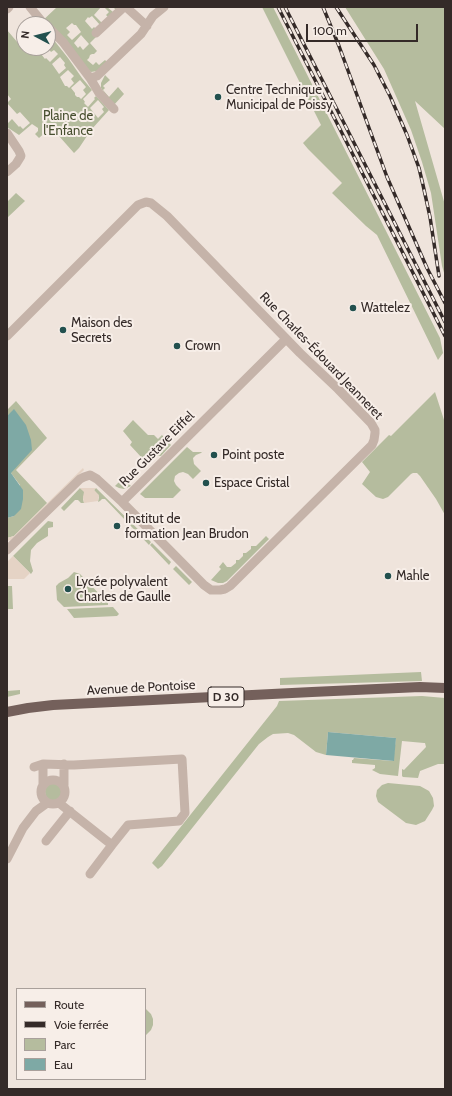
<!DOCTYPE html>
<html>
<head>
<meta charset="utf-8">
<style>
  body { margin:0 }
  #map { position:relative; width:452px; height:1096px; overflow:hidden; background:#efe4dc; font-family:Cabin,sans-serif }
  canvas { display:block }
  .frame { position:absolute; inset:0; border:8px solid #342a28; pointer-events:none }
  .legend { position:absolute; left:16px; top:988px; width:130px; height:92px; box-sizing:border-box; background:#f7eee8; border:1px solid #a9a09b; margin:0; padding:5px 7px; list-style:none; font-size:12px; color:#342a28 }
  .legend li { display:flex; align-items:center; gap:8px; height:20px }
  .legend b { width:20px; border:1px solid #a9a09b }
  .north { position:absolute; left:16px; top:16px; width:40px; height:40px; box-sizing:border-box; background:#f7eee8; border:1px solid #a9a09b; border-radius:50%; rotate:277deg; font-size:11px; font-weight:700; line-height:16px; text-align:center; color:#342a28 }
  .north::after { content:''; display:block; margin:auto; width:14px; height:18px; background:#22504e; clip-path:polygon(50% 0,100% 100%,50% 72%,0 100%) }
  .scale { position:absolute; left:306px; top:24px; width:112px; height:18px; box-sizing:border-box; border:2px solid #342a28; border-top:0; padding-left:5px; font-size:12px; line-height:14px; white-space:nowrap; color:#342a28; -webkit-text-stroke:3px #f7eee8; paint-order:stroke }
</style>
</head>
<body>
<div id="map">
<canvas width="452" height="1096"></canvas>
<div class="frame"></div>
<ul class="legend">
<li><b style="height:5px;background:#74605b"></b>Route</li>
<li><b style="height:5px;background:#342a28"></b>Voie ferrée</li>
<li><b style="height:11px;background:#b5bc9e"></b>Parc</li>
<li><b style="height:11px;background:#7ea9a5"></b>Eau</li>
</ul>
<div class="north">N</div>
<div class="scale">100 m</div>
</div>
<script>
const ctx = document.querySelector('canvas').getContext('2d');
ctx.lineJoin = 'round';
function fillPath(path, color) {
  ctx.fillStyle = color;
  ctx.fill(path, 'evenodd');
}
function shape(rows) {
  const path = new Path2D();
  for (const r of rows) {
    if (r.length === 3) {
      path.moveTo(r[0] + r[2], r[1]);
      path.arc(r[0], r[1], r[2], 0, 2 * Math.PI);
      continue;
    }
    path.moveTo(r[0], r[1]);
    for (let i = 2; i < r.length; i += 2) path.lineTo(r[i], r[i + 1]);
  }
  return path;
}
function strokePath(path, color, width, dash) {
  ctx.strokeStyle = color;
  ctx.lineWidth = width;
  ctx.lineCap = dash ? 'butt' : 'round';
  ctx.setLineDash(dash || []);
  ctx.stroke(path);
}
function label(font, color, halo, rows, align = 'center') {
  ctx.font = font + ' Cabin,sans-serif';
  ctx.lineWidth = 4;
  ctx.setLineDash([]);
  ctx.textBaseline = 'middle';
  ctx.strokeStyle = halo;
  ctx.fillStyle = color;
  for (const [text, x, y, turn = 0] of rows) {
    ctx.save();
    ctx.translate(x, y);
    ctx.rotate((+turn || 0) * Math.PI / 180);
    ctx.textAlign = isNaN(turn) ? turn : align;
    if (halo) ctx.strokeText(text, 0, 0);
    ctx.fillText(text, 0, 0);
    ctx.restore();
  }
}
fillPath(shape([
  [57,7,101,7,94,15,102,23,108,17,106,15,109,12,104,7,107,7,113,12,116,10,114,8,115,7,122,7,98,35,90,43,97,51,94,54,92,54,90,55,89,58,87,60,93,65,96,62,99,65,105,60,107,62,97,71,91,72,88,70,58,33,53,39,68,58,82,78,92,90,83,99,85,102,84,103,88,107,95,99,94,98,96,96,109,110,91,130,79,148,74,153,51,127,39,138,35,134,38,131,38,128,32,124,19,135,7,127,7,124,12,119,19,127,20,126,23,129,30,123,20,112,17,114,7,103,11,99,7,94,7,30,18,43,24,38,24,48,47,48,41,54,45,59,46,58,50,62,58,54,54,50,51,52,48,48,48,24,39,24],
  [92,16,100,25,96,29,94,27,92,29,85,21,88,17,89,18],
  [72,23,74,25,76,25,81,32,72,40,67,35,70,32,66,28],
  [81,35,89,44,83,50,80,46,78,48,74,43],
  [60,57,65,63,64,65,66,68,59,74,52,64],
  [68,70,74,76,71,79,74,83,69,88,67,86,65,86,60,77],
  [80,80,86,87,83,90,86,94,81,99,79,97,77,97,75,95,75,93,71,88],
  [98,100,104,107,102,109,104,112,98,118,90,108],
  [262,7,273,7,440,338,443,353,438,360,377,235,366,226,332,193,342,183,308,149,303,143,321,125],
  [345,7,445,7,445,129,415,101,445,205,445,276,442,266,431,193,422,162,411,130,384,69],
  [105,75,110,80,103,86,105,88,103,90,109,97,118,87,124,94,113,106,101,88,101,83],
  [16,193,25,201,7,218,7,200,8,201],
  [435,392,445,423,445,515,436,499,420,476,417,473,413,473,411,474,388,497,383,499,376,497,362,484,370,472,362,462,389,435,391,436],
  [16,401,47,438,16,470,47,503,14,536,7,538,7,518,14,516,20,485,11,473,15,410,7,416,7,410],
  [133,420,148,435,154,435,158,439,162,435,171,445,161,456,146,456,142,458,130,445,132,442,123,431],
  [187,447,193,452,202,452,205,449,201,453,196,455,193,458,194,464,201,471,193,479,188,474,183,472,179,473,175,476,174,481,176,485,181,490,173,498,145,498,140,494],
  [123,478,131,486,124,489,119,488,115,486],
  [80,488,85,492,83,499,84,503,81,503,78,500,75,500,64,511,61,508],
  [96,488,151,542,149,545,105,499,102,499,100,501,98,502,99,497,94,490],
  [48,521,53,522,53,527,48,528,48,536,37,543,31,550,30,561,33,571,31,574,13,556],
  [266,536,269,539,227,581,223,583,218,583,211,580,221,569,219,567,223,562,227,567,231,567,236,563,236,560,239,560,243,556,243,553,246,553,251,549,251,546,256,546],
  [152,543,171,562,169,565,150,545],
  [176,566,192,582,189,585,173,569],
  [74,572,80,574,108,603,108,605,64,607,57,600,56,586,59,583,68,578],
  [7,586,12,586,13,609,7,609],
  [113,607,119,614,117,616,74,618,67,609],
  [421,672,422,681,280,685,280,678],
  [20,690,20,694,7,697,7,691],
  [422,696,445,698,445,764,438,764,420,771,418,778,403,777,402,776,402,769,404,770,426,747,425,743,424,743,402,741,398,776,380,774,372,770,375,768,375,765,352,763,352,760,353,760,354,758,393,761,396,738,328,732,326,755,316,752,294,735,288,733,273,734,268,737,259,744,162,866,158,869,152,863,277,706,279,701],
  [388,783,420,786,429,791,433,798,434,806,432,810,425,821,416,825,406,823,378,802,376,796,377,790,382,785],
  [54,792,9],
  [145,1008,151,1014,153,1019,153,1025,151,1030,145,1036]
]), '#b5bc9e');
fillPath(shape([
  [83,468,84,470,49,505,11,540,7,541,7,538,14,536],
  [80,488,96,488,94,490,99,495,98,501,84,503,83,497,84,492],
  [13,556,30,573,24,579,7,579,7,562]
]), '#e5d3c5');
fillPath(shape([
  [14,409,26,425,31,440,32,450,11,473,23,490,23,499,21,509,14,516,7,518,7,416],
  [328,732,396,738,394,761,326,755]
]), '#7ea9a5');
strokePath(shape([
  [30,7,44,24],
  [126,7,147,26],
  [7,9,9,7],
  [48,27,63,42,90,78,97,76,141,34,153,16,164,7],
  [96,33,124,7],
  [90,78,99,93,114,109],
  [7,133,19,151,21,156,16,164,7,172],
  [7,336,138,205,146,202,151,203,167,216,300,353,338,389,371,423,375,430,375,433,374,440,372,445,230,586,225,589,220,590,211,590,204,585,122,502,97,479,90,475,84,477,80,479,7,550],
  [122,502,286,339],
  [34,767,43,764,74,765,182,759,185,813,179,821,128,825,112,845],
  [53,792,12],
  [43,785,43,764],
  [64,785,64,764],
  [59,803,112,845,90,874],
  [46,841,70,811],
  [7,859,23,828,36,811,47,803]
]), '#c5b3a9', 9);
strokePath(shape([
  [7,712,28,708,53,705,312,692,420,687,445,688]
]), '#74605b', 10);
const rail = shape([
  [278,7,445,336],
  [285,7,445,322],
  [323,7,339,46,387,177,427,268,445,303],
  [336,7,374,65,390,96,407,135,419,168,423,185,430,217,439,276]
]);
strokePath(rail, '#342a28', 3.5);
strokePath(rail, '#f7eee8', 2, [6]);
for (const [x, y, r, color] of [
  [218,97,4,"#22504e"],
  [353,308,4,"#22504e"],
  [63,330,4,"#22504e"],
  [177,346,4,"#22504e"],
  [214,455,4,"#22504e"],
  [206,483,4,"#22504e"],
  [117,526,4,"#22504e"],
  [388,576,4,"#22504e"],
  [68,589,4,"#22504e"]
]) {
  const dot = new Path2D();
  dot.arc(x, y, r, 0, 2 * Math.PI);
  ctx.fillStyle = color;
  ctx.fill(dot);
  strokePath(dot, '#f7eee8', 1.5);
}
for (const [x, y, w] of [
  [226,697,36]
]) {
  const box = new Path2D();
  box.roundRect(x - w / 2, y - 10, w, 20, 3);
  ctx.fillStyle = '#f7eee8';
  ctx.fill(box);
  strokePath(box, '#342a28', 1);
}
label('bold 12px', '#342a28', null, [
  ["D 30",226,697]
]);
label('13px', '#342a28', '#f7eee8', [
  ["Centre Technique",226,90],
  ["Municipal de Poissy",226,105],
  ["Wattelez",361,308],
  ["Maison des",71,323],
  ["Secrets",71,338],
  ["Crown",185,346],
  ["Point poste",222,455],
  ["Espace Cristal",214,483],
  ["Institut de",125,519],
  ["formation Jean Brudon",125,534],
  ["Mahle",396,576],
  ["Lycée polyvalent",76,582],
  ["Charles de Gaulle",76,597]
], 'left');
label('13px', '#474f2f', '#f7eee8', [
  ["Plaine de",68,116],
  ["l'Enfance",68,131]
]);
label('13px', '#342a28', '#f7eee8', [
  ["Rue Charles-Édouard Jeanneret",321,356,46],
  ["Rue Gustave Eiffel",157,449,-45],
  ["Avenue de Pontoise",141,688,-3]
]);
</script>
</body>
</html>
